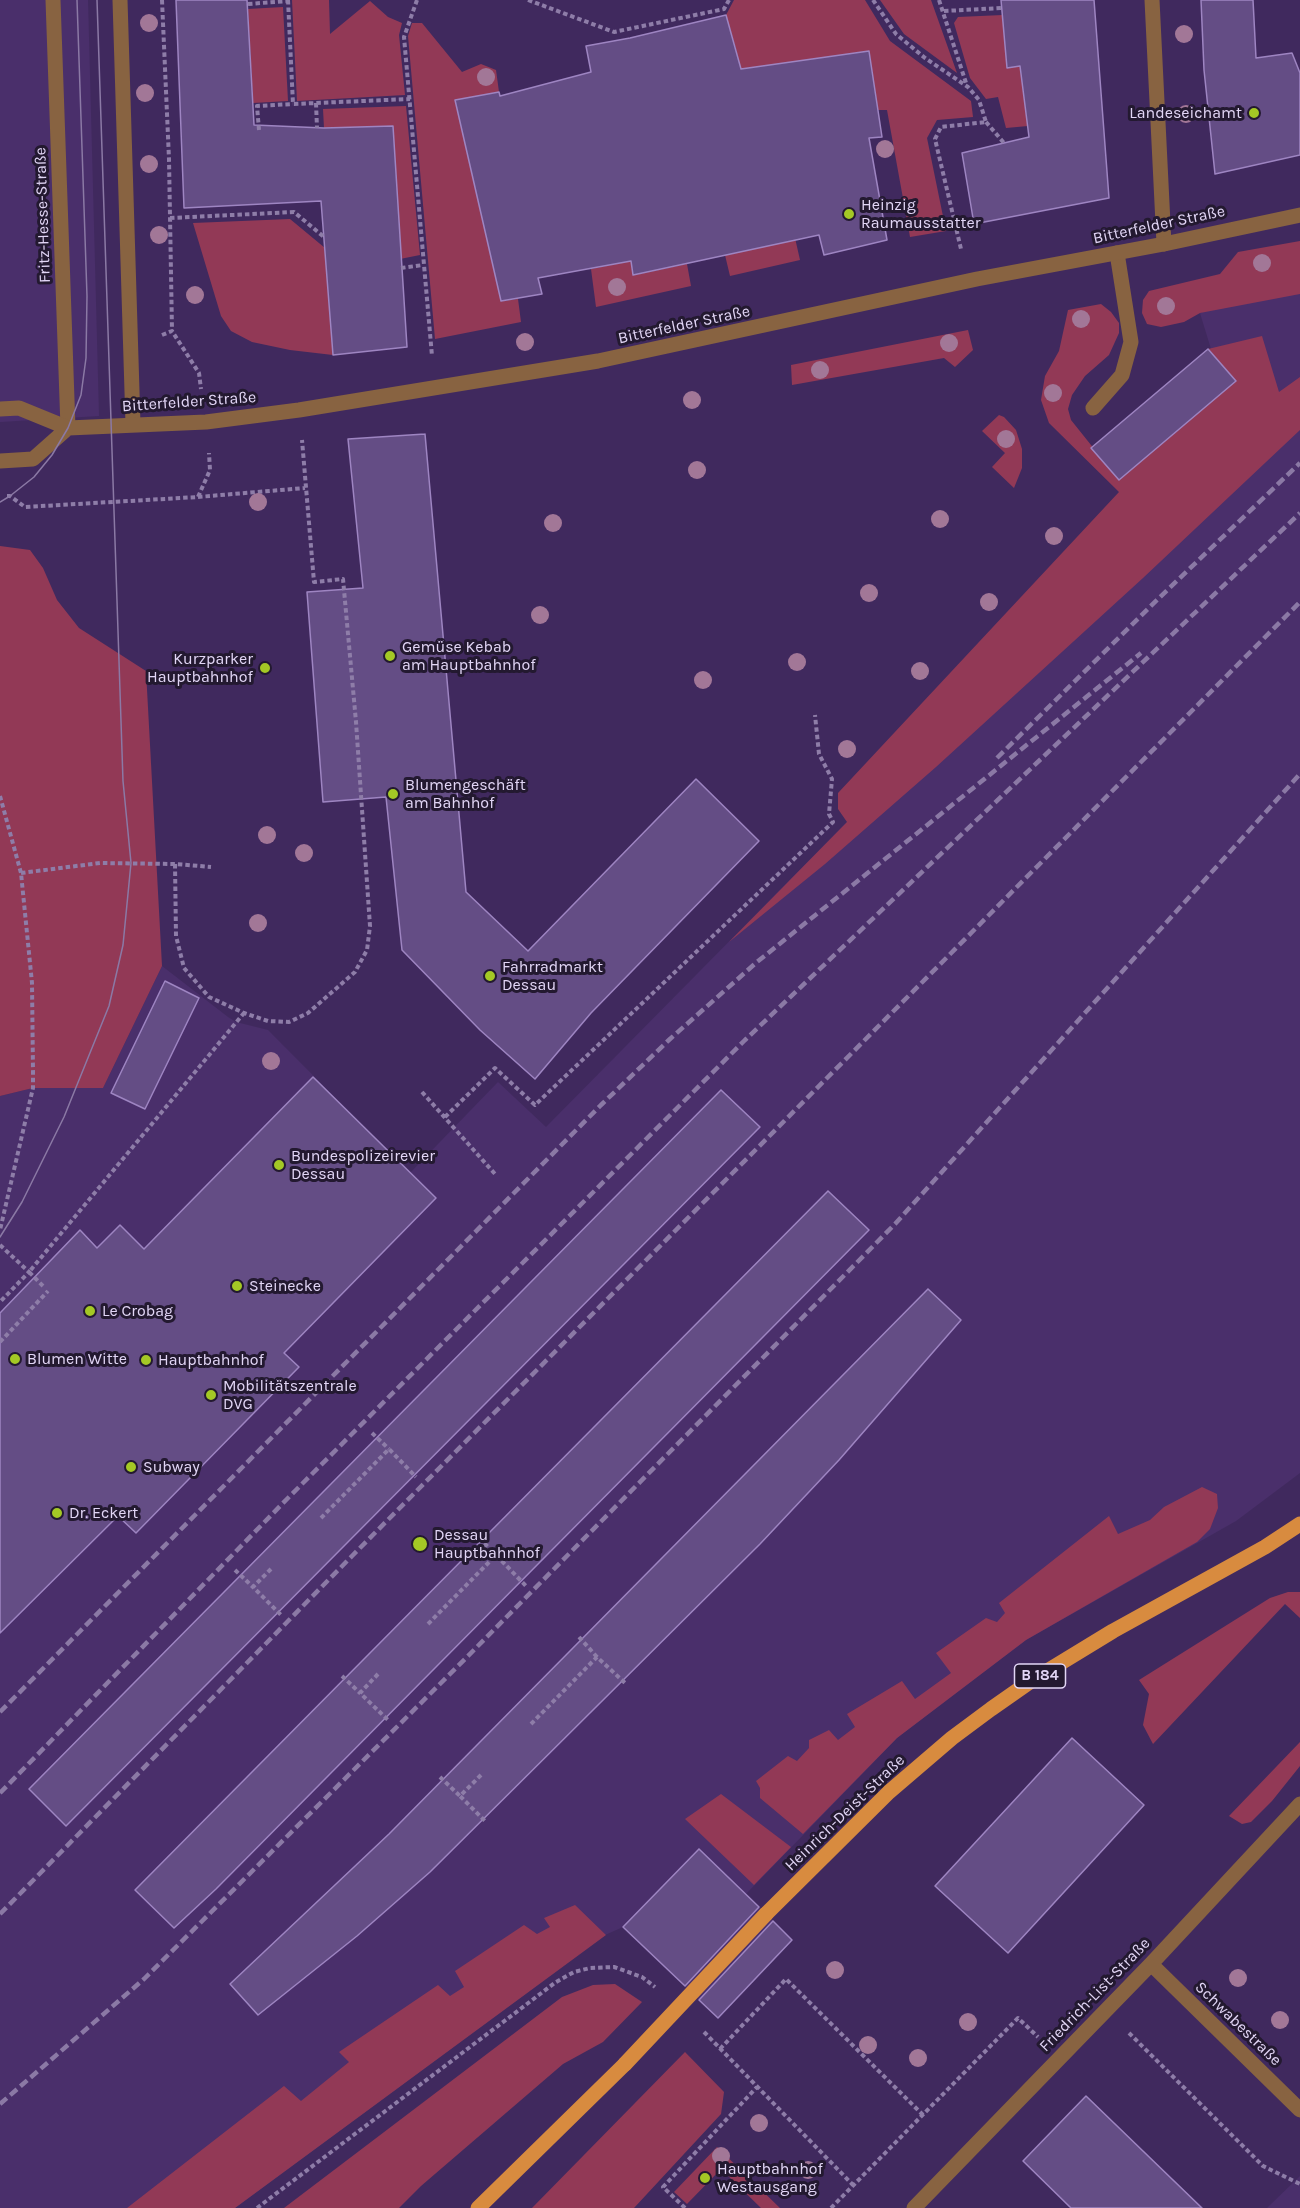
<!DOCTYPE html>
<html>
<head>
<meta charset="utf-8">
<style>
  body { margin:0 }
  canvas { display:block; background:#40295e }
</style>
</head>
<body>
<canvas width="1300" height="2208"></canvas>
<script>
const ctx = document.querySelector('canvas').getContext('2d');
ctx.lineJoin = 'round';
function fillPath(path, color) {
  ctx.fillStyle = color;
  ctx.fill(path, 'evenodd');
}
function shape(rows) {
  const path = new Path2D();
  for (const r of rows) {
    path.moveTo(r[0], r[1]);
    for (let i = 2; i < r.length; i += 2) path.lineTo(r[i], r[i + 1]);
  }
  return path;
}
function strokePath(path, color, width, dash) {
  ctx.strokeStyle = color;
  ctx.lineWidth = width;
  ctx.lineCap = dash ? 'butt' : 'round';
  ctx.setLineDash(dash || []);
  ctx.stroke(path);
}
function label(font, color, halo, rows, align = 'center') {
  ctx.font = font + ' Karla,sans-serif';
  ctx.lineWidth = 6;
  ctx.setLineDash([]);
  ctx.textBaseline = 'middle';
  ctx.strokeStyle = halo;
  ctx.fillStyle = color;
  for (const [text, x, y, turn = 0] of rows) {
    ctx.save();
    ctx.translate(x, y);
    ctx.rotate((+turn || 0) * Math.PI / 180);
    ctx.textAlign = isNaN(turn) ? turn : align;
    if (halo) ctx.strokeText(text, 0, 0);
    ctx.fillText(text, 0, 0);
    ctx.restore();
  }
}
fillPath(shape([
  [0,0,88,0,99,416,0,422],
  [1300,269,1300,1473,1236,1521,1026,1640,897,1738,746,1894,792,1940,718,2018,623,1927,605,1935,235,2208,0,2208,0,1096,33,1088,103,1088,162,966,228,1017,236,1022,268,1030,410,1173,498,1082,546,1127,847,822,1238,381,1211,349,1200,313],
  [1300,2176,1300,2208,1267,2208]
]), '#4a2f6b');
fillPath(shape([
  [292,0,329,0,330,34,370,1,388,17,402,23,399,35,405,95,297,101],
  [734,0,865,0,890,41,971,101,973,117,937,120,927,138,946,231,910,237,887,110,878,110,869,51,788,63,773,141,800,260,730,276,725,255,776,244,736,49,726,15],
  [880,0,931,0,957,73,904,34],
  [283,7,288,101,253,103,248,9],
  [1003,15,1020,66,1028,126,1006,128,998,97,986,99,970,78,954,23,958,17],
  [412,23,422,23,462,72,481,64,496,70,499,92,455,100,502,301,518,299,521,322,435,339,408,36],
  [406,106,420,255,400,259,393,127,324,128,323,109],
  [290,219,325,248,333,355,290,350,252,342,231,331,221,316,193,223],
  [1300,241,1300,294,1200,313,1184,322,1161,327,1147,324,1142,313,1143,300,1149,291,1220,274,1238,252],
  [631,261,634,275,687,264,691,286,596,307,591,269],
  [1101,304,1111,312,1119,323,1119,333,1109,355,1085,376,1072,395,1068,409,1071,420,1119,480,1236,381,1208,349,1262,336,1279,392,1300,377,1300,430,1143,578,936,767,825,864,729,942,847,822,838,809,838,793,1119,492,1049,423,1041,400,1045,376,1059,351,1068,310],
  [968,330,973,350,955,367,944,358,792,385,791,365],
  [999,415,1004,417,1016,430,1022,449,1022,468,1014,488,992,467,1005,453,982,431],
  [0,546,30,550,43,568,57,600,79,628,146,671,162,966,103,1088,33,1088,0,1096],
  [1202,1487,1217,1494,1218,1508,1210,1529,1197,1542,1026,1640,897,1738,803,1834,760,1798,760,1788,756,1781,788,1756,797,1761,809,1748,809,1740,829,1730,838,1740,855,1727,847,1714,902,1681,915,1699,951,1673,936,1653,986,1618,997,1622,1005,1613,999,1603,1109,1516,1118,1534,1150,1520,1164,1507],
  [1288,1592,1300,1592,1300,1618,1285,1604,1153,1744,1143,1725,1149,1694,1139,1680,1270,1598],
  [1300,1742,1300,1766,1272,1801,1251,1822,1242,1824,1229,1816],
  [721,1794,791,1847,754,1885,685,1819],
  [575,1905,606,1935,235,2208,127,2208,284,2086,301,2101,349,2062,339,2052,438,1985,450,1996,464,1987,455,1971,524,1925,537,1934,550,1927,544,1918],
  [615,1984,642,2002,603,2042,563,2064,421,2186,399,2208,284,2208,562,1997,593,1985],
  [685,2052,724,2092,721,2114,634,2208,532,2208],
  [717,2147,780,2208,761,2208,721,2169,687,2204,674,2192]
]), '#923956');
const building = shape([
  [176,0,247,0,254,125,324,128,393,126,407,347,333,355,321,201,184,208,176,0],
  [1001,0,1094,0,1109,198,974,224,962,153,1029,137,1020,66,1007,68,1001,0],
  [1201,0,1253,0,1256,58,1292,53,1300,73,1300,155,1215,174,1204,70,1201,0],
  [726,15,741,69,869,51,882,137,869,138,887,240,824,255,819,235,633,275,631,261,538,278,542,294,501,301,455,100,499,92,500,96,591,72,586,46,630,38,726,15],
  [1208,349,1236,381,1119,480,1091,448,1208,349],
  [425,434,466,892,528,951,696,779,759,841,591,1013,535,1079,480,1030,402,950,386,797,323,802,307,592,363,588,348,439,425,434],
  [165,981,199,998,145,1109,111,1093,165,981],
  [313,1077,436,1198,284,1353,299,1367,136,1533,118,1516,0,1633,0,1313,80,1230,97,1248,120,1225,144,1249,313,1077],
  [721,1090,760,1127,66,1826,29,1789,721,1090],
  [828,1191,869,1230,216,1889,174,1928,135,1890,828,1191],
  [928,1289,961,1320,839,1460,760,1544,430,1872,357,1936,258,2015,230,1984,389,1834,928,1289],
  [1072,1738,1144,1805,1008,1953,935,1886,1072,1738],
  [699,1849,759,1907,685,1986,623,1927,699,1849],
  [773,1921,792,1940,718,2018,699,2000,773,1921],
  [1086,2096,1202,2208,1071,2208,1023,2161,1086,2096]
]);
fillPath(building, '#644d85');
strokePath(building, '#9e85c2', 1.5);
strokePath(shape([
  [162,0,169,159,172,331],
  [288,0,293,104,410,99],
  [417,0,404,37,432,356],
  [528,0,614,32,724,9,729,0],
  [873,0,896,34,925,58,968,87,979,100,986,122,941,127,935,139,961,249],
  [939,0,967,86],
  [248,4,288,1],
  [944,11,1002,8],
  [316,103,317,128],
  [986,122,1004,143],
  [259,130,257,106,293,104],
  [170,218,294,212,324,237],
  [401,268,423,265],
  [162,335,172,331,199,373,201,389],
  [7,496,10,496,25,507,198,497,210,470,209,453],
  [198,497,305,488],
  [0,796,21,873,32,983,33,1072,33,1088,0,1230],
  [175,864,176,936,184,968,209,997,244,1013,268,1021,289,1022,308,1013,355,972,367,950,370,926,356,722,343,579,314,582,302,440],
  [21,873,100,863,175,864,211,867],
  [422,1092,495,1174],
  [445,1117,495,1068,535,1105,833,822,829,814,832,779,819,754,815,715],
  [0,1245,29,1272,0,1302],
  [43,1286,29,1272,244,1013],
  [0,1342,48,1291],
  [372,1433,389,1449],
  [321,1518,389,1449,416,1477],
  [479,1538,496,1555],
  [271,1569,253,1587,281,1615],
  [235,1570,253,1587],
  [428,1624,496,1555,526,1586],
  [579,1637,597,1657],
  [378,1674,360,1693,389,1721],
  [342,1676,360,1693],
  [531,1724,597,1657,625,1683],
  [481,1775,460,1796,486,1822],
  [440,1777,460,1796],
  [704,2032,853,2185],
  [1129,2033,1263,2166,1300,2184],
  [720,2049,786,1979,923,2115],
  [257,2208,556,1982,574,1972,590,1968,614,1967,642,1977,655,1987],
  [685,2208,663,2187,757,2087],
  [831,2208,1018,2018,1038,2037]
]), '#8e7da8', 4, [4.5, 3]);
strokePath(shape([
  [1093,408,1122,375,1131,342,1117,253]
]), '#886341', 15);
strokePath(shape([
  [53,0,68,428],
  [120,0,133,424],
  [1152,0,1164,244],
  [1151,1964,1300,2110],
  [914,2208,1151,1964,1300,1804]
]), '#886341', 15);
strokePath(shape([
  [0,409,19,408,68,428,206,422,299,410,598,361,977,279,1164,244,1300,215],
  [0,461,33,459,68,428]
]), '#886341', 15);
strokePath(shape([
  [766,1914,889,1792,952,1738,991,1709,1031,1681,1113,1631,1265,1547,1300,1524],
  [478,2208,625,2064]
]), '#d88b3f', 15);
strokePath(shape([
  [0,502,10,496,34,477,52,455,68,428,81,395,86,358,87,296,77,0],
  [0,1237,22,1202,64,1117,109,1006,123,945,131,863,123,781,97,0]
]), '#8b79a5', 1.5);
strokePath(shape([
  [997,758,1159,598,1300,463],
  [0,1712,601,1105,670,1039,757,962,1141,653],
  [0,1793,287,1499,745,1040,1300,513],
  [0,1914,352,1556,1300,602],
  [0,2104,144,1979,467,1657,895,1224,1300,774]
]), '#8b79a5', 4.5, [9, 4.5]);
strokePath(shape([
  [625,2064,766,1914]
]), '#d88b3f', 15);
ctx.fillStyle = '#a27797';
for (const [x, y] of [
  [149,23],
  [1184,34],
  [486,77],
  [145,93],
  [1186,114],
  [885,149],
  [149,164],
  [159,235],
  [1262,263],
  [617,287],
  [195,295],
  [1166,306],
  [1081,319],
  [525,342],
  [949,343],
  [820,370],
  [1053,393],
  [692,400],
  [1006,439],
  [697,470],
  [258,502],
  [940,519],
  [553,523],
  [1054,536],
  [869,593],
  [989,602],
  [540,615],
  [797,662],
  [920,671],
  [703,680],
  [847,749],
  [267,835],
  [304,853],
  [258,923],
  [271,1061],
  [835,1970],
  [1238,1978],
  [1280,2020],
  [968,2022],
  [868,2045],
  [918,2058],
  [759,2123],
  [721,2156],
  [808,2170]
]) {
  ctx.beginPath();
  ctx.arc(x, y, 9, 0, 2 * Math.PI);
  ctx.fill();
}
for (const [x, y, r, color] of [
  [1254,113,6,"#a4c825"],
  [849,214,6,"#a4c825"],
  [390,656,6,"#a4c825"],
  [265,668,6,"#a4c825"],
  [393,794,6,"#a4c825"],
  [490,976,6,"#a4c825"],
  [279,1165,6,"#a4c825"],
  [237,1286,6,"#a4c825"],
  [90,1311,6,"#a4c825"],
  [15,1359,6,"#a4c825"],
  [146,1360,6,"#a4c825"],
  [211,1395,6,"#a4c825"],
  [131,1467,6,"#a4c825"],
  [57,1513,6,"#a4c825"],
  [420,1544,8,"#a4c825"],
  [705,2178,6,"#a4c825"]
]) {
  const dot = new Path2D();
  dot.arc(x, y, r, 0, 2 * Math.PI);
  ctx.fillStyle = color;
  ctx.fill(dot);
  strokePath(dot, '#231930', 2);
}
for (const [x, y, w] of [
  [1040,1676,51]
]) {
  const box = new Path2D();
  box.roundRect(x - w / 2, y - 12, w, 24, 4.5);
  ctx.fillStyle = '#231930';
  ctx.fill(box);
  strokePath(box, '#e2d6f6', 1.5);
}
label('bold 15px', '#e2d6f6', null, [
  ["B 184",1040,1676]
]);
label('16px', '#e2d6f6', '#231930', [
  ["Landeseichamt",1242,113,"right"],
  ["Heinzig",861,205],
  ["Raumausstatter",861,223],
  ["Gemüse Kebab",402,647],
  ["am Hauptbahnhof",402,665],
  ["Kurzparker",253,659,"right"],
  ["Hauptbahnhof",253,677,"right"],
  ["Blumengeschäft",405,785],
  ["am Bahnhof",405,803],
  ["Fahrradmarkt",502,967],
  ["Dessau",502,985],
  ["Bundespolizeirevier",291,1156],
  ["Dessau",291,1174],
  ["Steinecke",249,1286],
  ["Le Crobag",102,1311],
  ["Blumen Witte",27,1359],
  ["Hauptbahnhof",158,1360],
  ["Mobilitätszentrale",223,1386],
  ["DVG",223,1404],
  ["Subway",143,1467],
  ["Dr. Eckert",69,1513],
  ["Dessau",434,1535],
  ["Hauptbahnhof",434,1553],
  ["Hauptbahnhof",717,2169],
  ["Westausgang",717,2187]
], 'left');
label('16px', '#e2d6f6', '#231930', [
  ["Fritz-Hesse-Straße",43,215,-92],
  ["Bitterfelder Straße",1159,225,-12],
  ["Bitterfelder Straße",684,325,-12],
  ["Bitterfelder Straße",189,402,-4],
  ["Heinrich-Deist-Straße",845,1813,-44],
  ["Friedrich-List-Straße",1095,1995,-46],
  ["Schwabestraße",1238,2024,44]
]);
</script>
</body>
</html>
